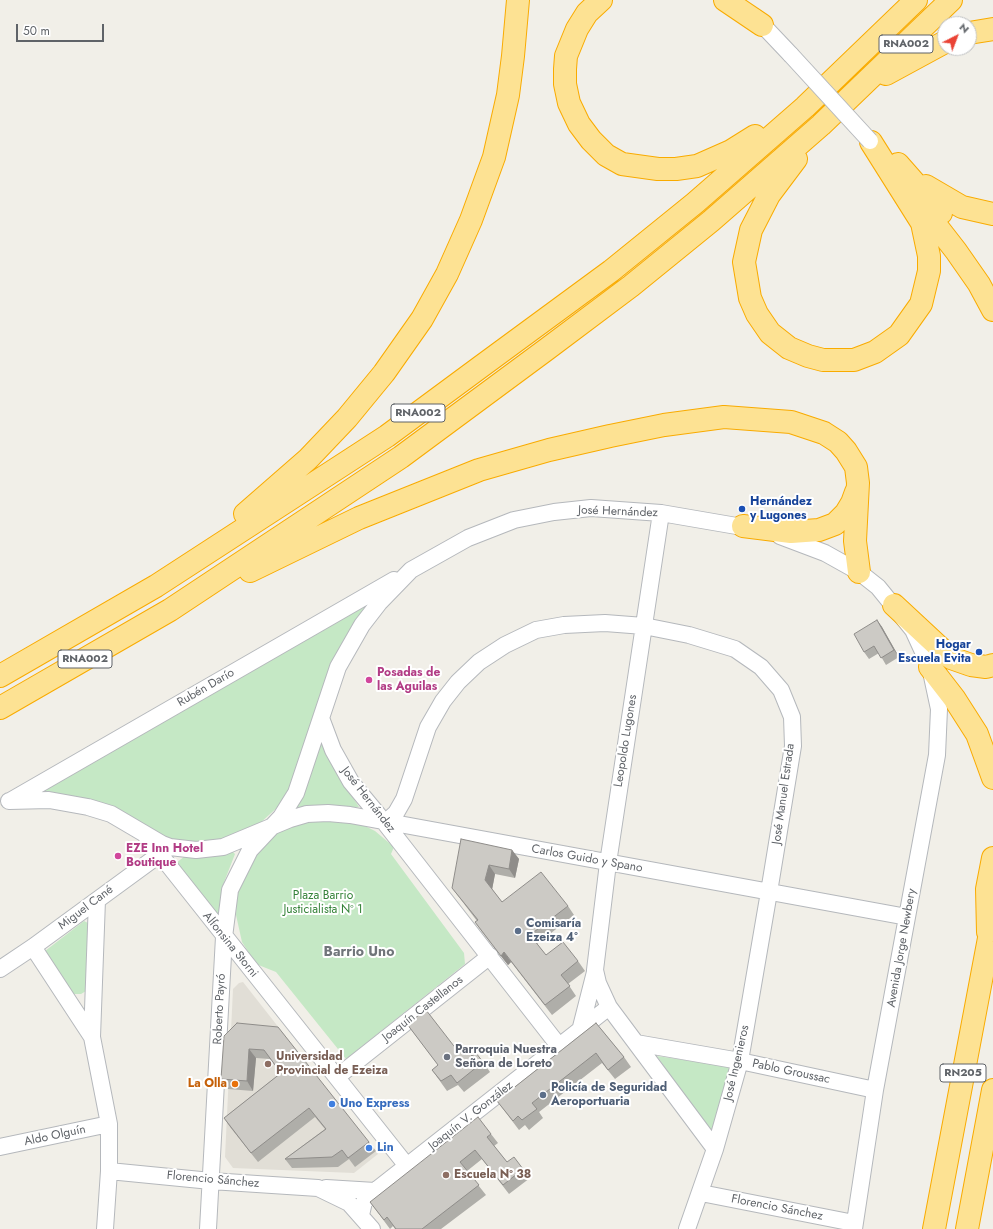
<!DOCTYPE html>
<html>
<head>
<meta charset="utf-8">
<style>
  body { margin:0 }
  #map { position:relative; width:993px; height:1229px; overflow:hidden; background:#f1efe8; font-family:Jost,sans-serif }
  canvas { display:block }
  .north { position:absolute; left:937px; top:16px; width:40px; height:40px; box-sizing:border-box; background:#fff; border:1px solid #bfc1c3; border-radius:50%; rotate:42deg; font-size:11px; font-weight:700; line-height:16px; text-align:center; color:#5f6368 }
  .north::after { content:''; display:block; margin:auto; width:14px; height:18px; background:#ea4335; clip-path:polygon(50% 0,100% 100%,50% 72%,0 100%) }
  .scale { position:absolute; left:16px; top:24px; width:88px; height:18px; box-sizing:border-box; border:2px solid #5f6368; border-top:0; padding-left:5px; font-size:12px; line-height:14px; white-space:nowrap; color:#5f6368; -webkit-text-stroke:3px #fff; paint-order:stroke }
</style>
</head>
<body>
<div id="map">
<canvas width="993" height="1229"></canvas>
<div class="north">N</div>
<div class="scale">50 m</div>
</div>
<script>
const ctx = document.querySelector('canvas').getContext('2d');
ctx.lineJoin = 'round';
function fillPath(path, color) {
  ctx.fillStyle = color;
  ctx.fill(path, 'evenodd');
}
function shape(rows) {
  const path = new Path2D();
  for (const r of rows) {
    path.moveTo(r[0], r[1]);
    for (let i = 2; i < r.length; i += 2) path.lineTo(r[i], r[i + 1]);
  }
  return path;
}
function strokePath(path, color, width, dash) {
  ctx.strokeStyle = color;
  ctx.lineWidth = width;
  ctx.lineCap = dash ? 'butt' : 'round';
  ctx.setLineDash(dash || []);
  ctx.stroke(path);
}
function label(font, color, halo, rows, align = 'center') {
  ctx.font = font + ' Jost,sans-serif';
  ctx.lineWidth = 4;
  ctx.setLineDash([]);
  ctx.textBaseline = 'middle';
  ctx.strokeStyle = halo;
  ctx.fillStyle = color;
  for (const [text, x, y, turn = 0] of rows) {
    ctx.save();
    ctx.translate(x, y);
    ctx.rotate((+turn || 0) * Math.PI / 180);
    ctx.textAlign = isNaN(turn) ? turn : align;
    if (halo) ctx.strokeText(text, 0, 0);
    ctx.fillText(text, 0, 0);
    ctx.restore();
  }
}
fillPath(shape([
  [243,982,378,1154,354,1173,233,1168,225,1157,233,989,239,983]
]), '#e1ded6');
fillPath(shape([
  [369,602,357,622,289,790,280,805,259,824,240,835,207,845,179,843,36,794],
  [322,737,336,771,359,807,293,808],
  [314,818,353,820,375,831,394,847,391,854,464,953,465,964,346,1059,276,972,256,964,242,942,236,915,237,890,244,869,270,836],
  [232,851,235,854,221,890,221,910,217,915,176,863,185,856],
  [84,921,90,924,86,991,81,994,74,994,68,990,45,951],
  [657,1056,732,1067,712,1137]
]), '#c5e8c5');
const minor = shape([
  [755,17,791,55],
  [661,513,608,863,595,970,598,983,609,1007,715,1149],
  [780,536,825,553,859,572,878,587,913,630,930,667,939,709,937,755,875,1090,854,1229],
  [321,718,333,750,351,782,385,823,559,1046],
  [9,801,49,800,88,807,111,814,162,844,170,847,196,850,223,847,290,819,307,814,328,813,350,815,907,917],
  [10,801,394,580],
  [385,823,396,813,404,799,428,727,443,701,458,682,479,662,505,645,536,630,564,625,605,623,644,626,689,635,735,649,761,667,781,690,792,717,793,746,769,892,740,1061,715,1149,687,1229],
  [147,838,407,1166],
  [97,900,92,1037,109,1124,109,1171,105,1229],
  [33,947,92,1037],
  [0,969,33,947,167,849],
  [581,1027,595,972],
  [636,1043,740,1061,875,1090],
  [337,1077,490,956],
  [0,1147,109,1124],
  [109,1171,211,1181,318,1188,349,1203,372,1229],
  [326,1188,375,1191],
  [701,1193,854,1223],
  [361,1215,364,1202,375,1191,609,1007],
  [208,1229,224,937,230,890,250,850,281,817,296,793,338,667,362,625,379,603,411,570,468,538,514,520,554,512,591,508,661,513,754,529]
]);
const highway = shape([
  [601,0,587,13,577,29,566,56,565,69,565,84,569,103,579,124,591,140,606,155,622,164,658,169,676,169,697,166,731,151,755,136],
  [725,0,762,25],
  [969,33,993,29],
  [886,74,945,42],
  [796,159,769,195,751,230,744,262,750,298,757,314,770,333,789,348,808,356,823,360,854,360,875,352,899,335,921,304,929,271,929,256,922,223,871,142],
  [898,164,941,213],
  [926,186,962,207,993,214],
  [921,206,956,251,979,284,993,310],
  [245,514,308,459,347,418,384,373,422,319,447,274,471,220,494,157,508,95,513,56,518,0],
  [743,526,791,532,819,530,835,524,846,513,852,503,856,492],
  [250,571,359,518,479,470,549,450,610,436,664,425,724,417,791,422,824,433,838,442,846,451,856,467,858,483,855,541,859,572],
  [894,605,951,658,971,665,986,667,993,665],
  [930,667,954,698,977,734,993,778],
  [0,676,156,586,387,436,479,368,611,271,695,203,805,107,916,0],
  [0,708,170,610,401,457,547,349,631,286,711,221,821,125,951,0],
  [988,932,987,889,993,858],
  [934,1229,993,917],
  [967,1229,993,1090]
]);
strokePath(minor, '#b5b8bc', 18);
strokePath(highway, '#f9ab00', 24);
strokePath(minor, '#fff', 16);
strokePath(highway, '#fde293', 22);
const minorBridge = shape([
  [791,55,870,141]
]);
strokePath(minorBridge, '#b5b8bc', 18, []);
strokePath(minorBridge, '#fff', 16);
fillPath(shape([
  [877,620,882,627,899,657,886,665,879,653,869,659,864,652],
  [512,850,519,859,515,878,495,874,492,889,502,902,568,906,574,915,537,944,546,955,578,961,585,971,568,984,576,996,552,1015,511,962,508,965,482,932,475,922,477,921,452,888],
  [237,1023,369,1142,376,1151,355,1167,349,1159,338,1167,292,1168,285,1159,325,1129,315,1117,258,1162,230,1127,224,1118,281,1073,270,1059,256,1058,253,1091,228,1089,221,1079],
  [596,1023,624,1057,631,1067,615,1079,602,1063,539,1112,543,1118,529,1130,525,1125,519,1130,497,1101],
  [407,1024,457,1050,483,1062,490,1072,464,1092,458,1085,447,1091,432,1070,438,1065],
  [491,1134,498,1143,494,1146,507,1162,523,1169,530,1178,509,1194,482,1159,467,1171,486,1195,441,1229,395,1229,393,1226,390,1229,370,1202]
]), '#afaea9');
fillPath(shape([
  [877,620,882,627,899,657,894,650],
  [512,850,519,859,515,878,509,869],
  [489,865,495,874,492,890,485,880],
  [504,952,511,962,508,965,501,956],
  [249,1049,256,1058,253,1091,247,1081]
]), '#8f8d8a');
const building = shape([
  [877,620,894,650,881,658,874,646,864,652,854,634,877,620],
  [461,839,512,850,509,869,489,865,485,880,502,902,541,872,568,906,530,935,546,955,563,942,578,961,561,975,570,986,545,1005,504,952,501,956,475,922,478,920,452,888,461,839],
  [426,1010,457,1050,463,1045,472,1056,476,1053,483,1062,457,1083,451,1075,441,1081,432,1070,438,1065,407,1024,426,1010],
  [237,1023,278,1027,369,1142,348,1158,342,1150,332,1157,285,1159,326,1129,309,1108,251,1153,224,1118,281,1073,264,1050,249,1049,247,1081,221,1079,224,1036,237,1023],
  [596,1023,624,1057,608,1070,596,1053,532,1103,537,1109,522,1120,518,1116,513,1121,497,1101,596,1023],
  [478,1117,491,1134,487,1137,507,1162,514,1157,523,1169,503,1185,475,1150,460,1162,479,1185,422,1229,396,1229,387,1217,384,1220,370,1202,478,1117]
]);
fillPath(building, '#cccac5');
strokePath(building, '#8f8d8a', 1);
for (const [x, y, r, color] of [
  [742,509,4,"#1a4fb4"],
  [979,652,4,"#1a4fb4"],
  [369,680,4,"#d1479c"],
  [118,856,4,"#d1479c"],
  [518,931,4,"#5c6f8a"],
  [447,1057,4,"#6b7280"],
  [268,1064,4,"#8d6e63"],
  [235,1084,4,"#e8710a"],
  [543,1095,4,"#5c6f8a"],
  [332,1104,4,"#3f7fe0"],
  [369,1148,4,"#3f7fe0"],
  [446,1175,4,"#8d6e63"]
]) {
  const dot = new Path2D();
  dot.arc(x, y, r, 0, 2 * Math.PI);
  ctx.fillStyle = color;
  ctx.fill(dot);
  strokePath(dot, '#fff', 1.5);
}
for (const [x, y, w] of [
  [906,44,54],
  [418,413,54],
  [85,659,54],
  [963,1073,46]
]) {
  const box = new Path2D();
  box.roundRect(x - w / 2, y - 9, w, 18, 3);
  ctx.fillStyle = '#fff';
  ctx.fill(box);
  strokePath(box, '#5f6368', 1);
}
label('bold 11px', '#5f6368', null, [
  ["RNA002",906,44],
  ["RNA002",418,413],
  ["RNA002",85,659],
  ["RN205",963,1073]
]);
label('bold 12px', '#164399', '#fff', [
  ["Hernández",750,502],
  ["y Lugones",750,516],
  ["Hogar",971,645,"right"],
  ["Escuela Evita",971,659,"right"]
], 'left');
label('12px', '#5f6368', '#fff', [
  ["José Hernández",618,512,2],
  ["Rubén Darío",206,688,-30],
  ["Leopoldo Lugones",626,741,-81],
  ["José Manuel Estrada",784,794,-82],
  ["José Hernández",368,800,52],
  ["Carlos Guido y Spano",587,859,10],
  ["Miguel Cané",86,908,-37],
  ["Alfonsina Storni",230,945,51],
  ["Avenida Jorge Newbery",902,948,-80],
  ["Roberto Payró",220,1009,-87],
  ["Joaquín Castellanos",423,1009,-38],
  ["José Ingenieros",737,1063,-77],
  ["Pablo Groussac",791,1072,12],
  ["Joaquín V. González",471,1116,-38],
  ["Aldo Olguín",55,1136,-12],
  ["Florencio Sánchez",213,1180,5],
  ["Florencio Sánchez",777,1208,11]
]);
label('bold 12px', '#b23c85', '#fff', [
  ["Posadas de",377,673],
  ["las Aguilas",377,687],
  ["EZE Inn Hotel",126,849],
  ["Boutique",126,863]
], 'left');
label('12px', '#348238', '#fff', [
  ["Plaza Barrio",323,896],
  ["Justicialista Nº 1",323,910]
]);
label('bold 12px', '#4e5e75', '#fff', [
  ["Comisaría",526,924],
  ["Ezeiza 4°",526,938],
  ["Policía de Seguridad",551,1088],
  ["Aeroportuaria",551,1102]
], 'left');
label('bold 12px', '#5b616d', '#fff', [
  ["Parroquia Nuestra",455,1050],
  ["Señora de Loreto",455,1064]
], 'left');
label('bold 12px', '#785e54', '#fff', [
  ["Universidad",276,1057],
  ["Provincial de Ezeiza",276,1071],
  ["Escuela Nº 38",454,1175]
], 'left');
label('bold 12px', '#c56008', '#fff', [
  ["La Olla",227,1084]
], 'right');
label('bold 12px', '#366cbe', '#fff', [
  ["Uno Express",340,1104],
  ["Lin",377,1148]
], 'left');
label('bold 14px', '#70757a', '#fff', [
  ["Barrio Uno",359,953]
]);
</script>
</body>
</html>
